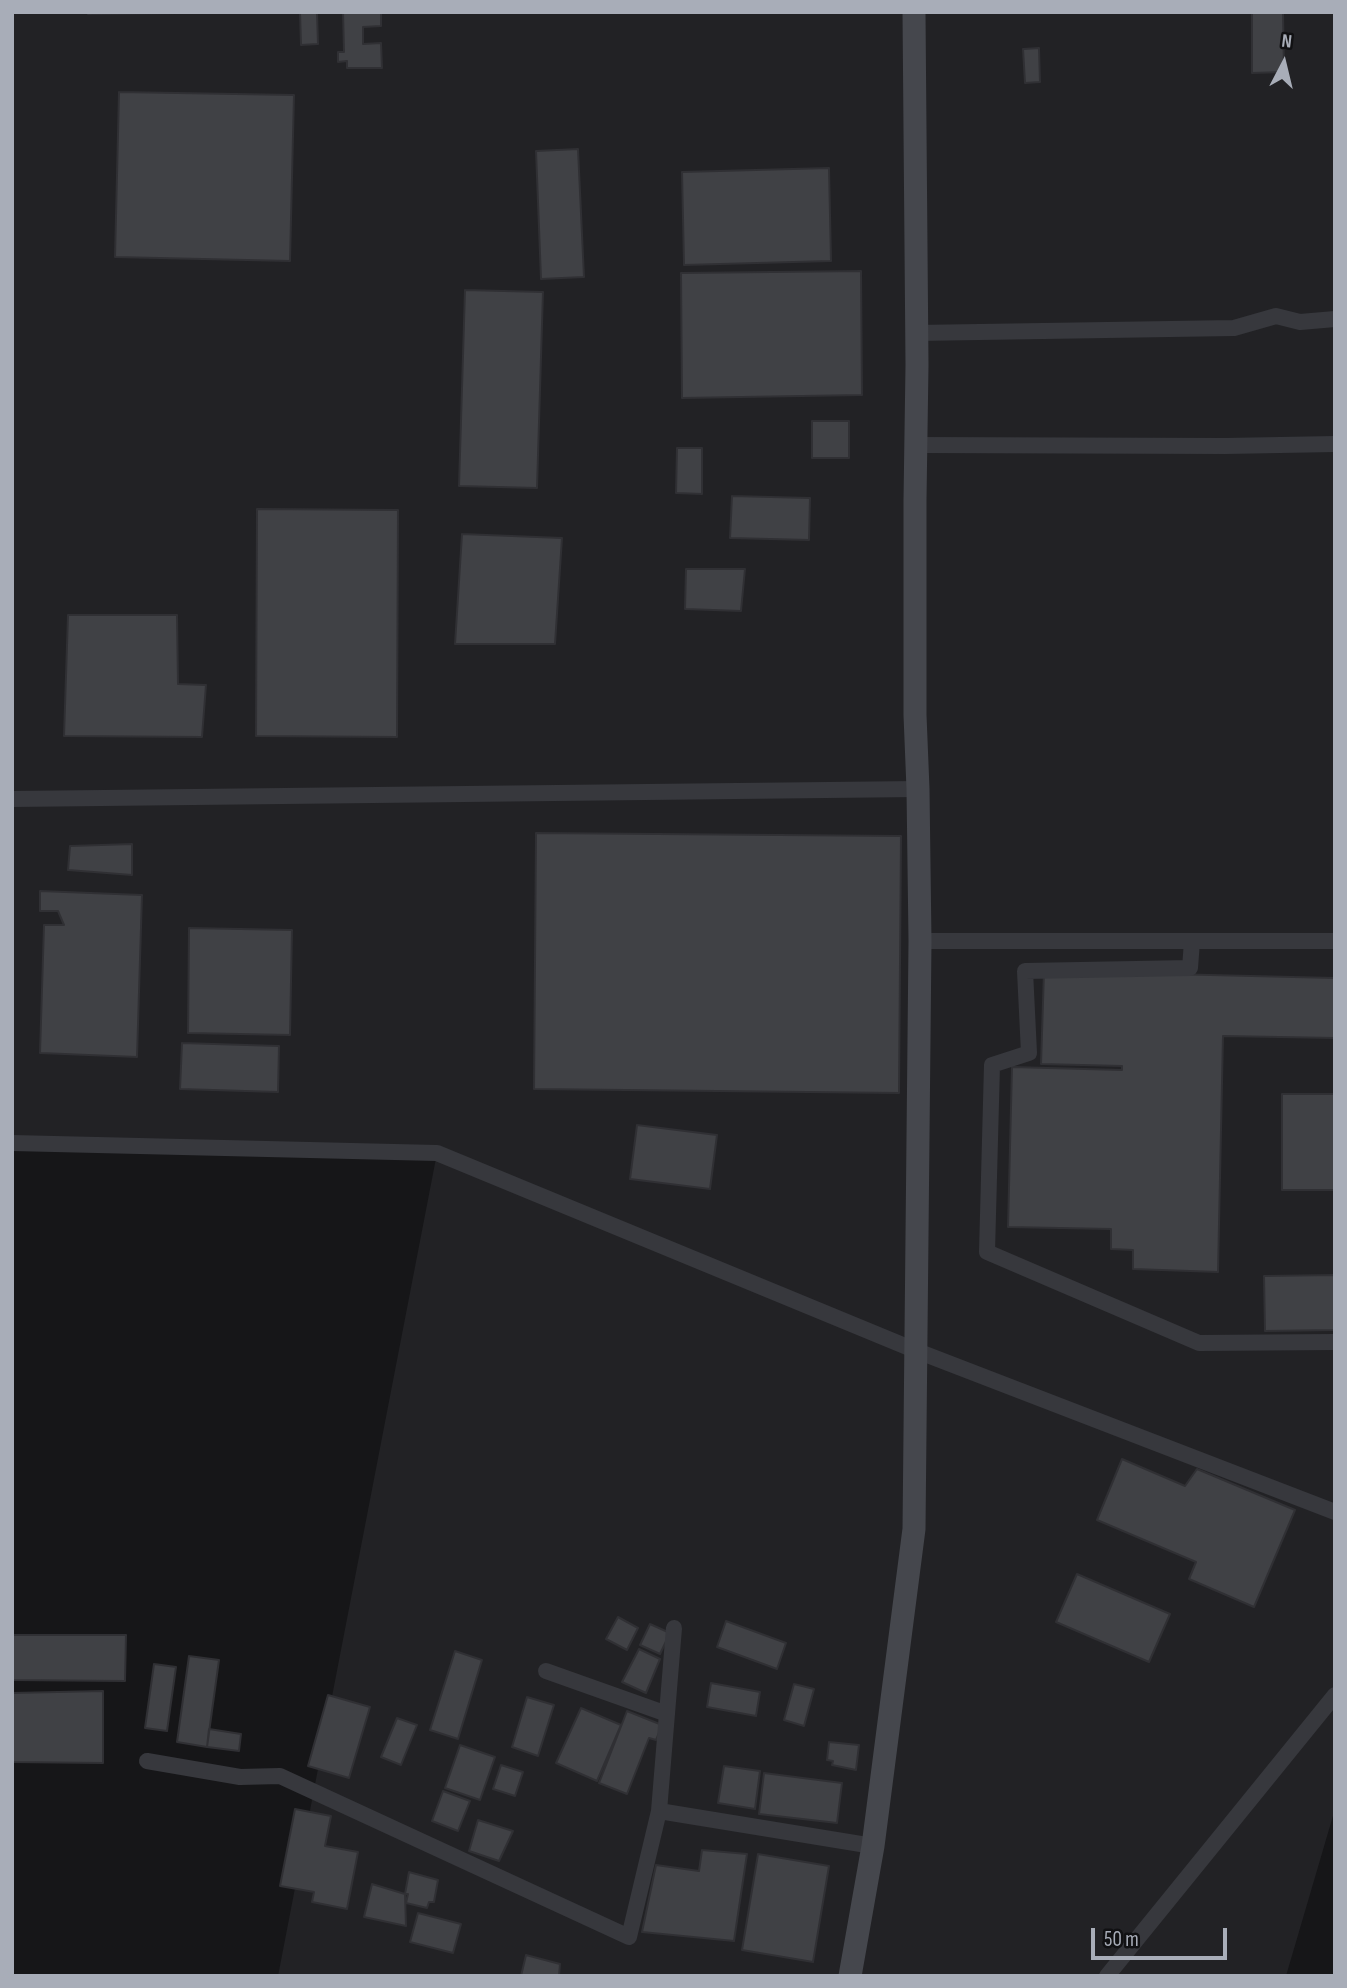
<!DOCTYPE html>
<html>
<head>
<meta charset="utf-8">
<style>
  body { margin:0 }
  #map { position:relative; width:1347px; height:1988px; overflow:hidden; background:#161618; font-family:"Sofia Sans Condensed",sans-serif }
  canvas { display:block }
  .frame { position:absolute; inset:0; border:14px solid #a8adb8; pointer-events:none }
  .north { position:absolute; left:1249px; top:28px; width:70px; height:70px; -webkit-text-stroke:5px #111113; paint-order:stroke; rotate:7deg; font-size:19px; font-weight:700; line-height:28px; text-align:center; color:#a8adb8 }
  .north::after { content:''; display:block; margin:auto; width:24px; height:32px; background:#a8adb8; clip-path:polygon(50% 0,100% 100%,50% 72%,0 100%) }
  .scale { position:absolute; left:1091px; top:1928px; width:136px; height:32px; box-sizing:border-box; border:4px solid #a8adb8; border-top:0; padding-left:9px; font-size:21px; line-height:24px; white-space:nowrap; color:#a8adb8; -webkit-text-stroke:5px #111113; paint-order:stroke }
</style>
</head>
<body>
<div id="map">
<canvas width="1347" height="1988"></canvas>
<div class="frame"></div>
<div class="north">N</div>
<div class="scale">50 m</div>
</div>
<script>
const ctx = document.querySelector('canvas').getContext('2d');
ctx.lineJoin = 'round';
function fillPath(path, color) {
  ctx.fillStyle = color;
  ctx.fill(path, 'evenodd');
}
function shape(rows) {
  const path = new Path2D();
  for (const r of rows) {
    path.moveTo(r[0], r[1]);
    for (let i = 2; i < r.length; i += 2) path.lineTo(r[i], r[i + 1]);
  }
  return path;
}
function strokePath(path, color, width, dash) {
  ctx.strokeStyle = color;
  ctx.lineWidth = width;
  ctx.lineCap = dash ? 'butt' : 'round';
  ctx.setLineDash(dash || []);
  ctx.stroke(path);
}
fillPath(shape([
  [12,12,1335,12,1335,1809,1286,1976,278,1976,437,1153,12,1143]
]), '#222225');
const building = shape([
  [88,12,267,12,88,14,88,12],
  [300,12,317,12,318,44,301,45,300,12],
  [343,12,381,12,381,26,363,27,363,44,381,43,382,68,347,68,347,61,338,62,338,52,344,52,343,12],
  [1252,12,1283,12,1284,72,1252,73,1252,12],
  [1039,48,1040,82,1025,83,1023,49,1039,48],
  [119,92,294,95,290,261,115,257,119,92],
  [578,149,584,277,541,279,536,151,578,149],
  [829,168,831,261,684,265,682,172,829,168],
  [861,271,862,395,682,398,681,273,861,271],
  [465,290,543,292,537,488,459,486,465,290],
  [812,421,849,421,849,458,812,458,812,421],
  [677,448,702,448,702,494,676,493,677,448],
  [732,496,810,498,809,540,730,538,732,496],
  [257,509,398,510,397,737,256,736,257,509],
  [462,534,562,538,555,644,455,644,462,534],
  [686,569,745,569,741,611,685,609,686,569],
  [68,615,177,615,178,684,206,685,202,737,64,736,68,615],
  [536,833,901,836,899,1093,534,1089,536,833],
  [132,844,132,875,68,870,70,846,132,844],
  [40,891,142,895,137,1057,40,1053,44,925,64,925,58,911,40,911,40,891],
  [189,928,292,930,290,1035,188,1033,189,928],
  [1044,971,1335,978,1335,1038,1223,1036,1218,1272,1133,1269,1133,1250,1111,1249,1111,1229,1008,1227,1012,1067,1122,1070,1122,1066,1041,1064,1044,971],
  [182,1043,279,1046,278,1092,180,1089,182,1043],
  [1282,1094,1334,1094,1335,1190,1282,1190,1282,1094],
  [637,1125,717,1135,710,1189,630,1179,637,1125],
  [1335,1275,1335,1330,1265,1331,1264,1276,1335,1275],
  [1122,1459,1185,1486,1197,1469,1295,1510,1254,1607,1189,1579,1196,1562,1097,1520,1122,1459],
  [1077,1574,1170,1614,1149,1662,1056,1622,1077,1574],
  [618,1617,638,1628,627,1650,606,1639,618,1617],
  [726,1621,786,1643,777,1669,717,1647,726,1621],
  [650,1624,670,1633,660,1654,640,1645,650,1624],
  [12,1635,126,1635,125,1681,12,1680,12,1635],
  [639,1649,660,1659,646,1693,622,1682,639,1649],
  [455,1651,482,1660,458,1739,430,1730,455,1651],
  [189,1656,219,1660,207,1747,177,1742,189,1656],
  [154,1664,176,1667,167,1731,145,1728,154,1664],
  [711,1683,760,1692,756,1716,707,1707,711,1683],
  [794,1684,814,1689,804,1726,784,1720,794,1684],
  [103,1691,103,1763,12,1762,12,1693,103,1691],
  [328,1695,370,1707,349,1778,308,1766,328,1695],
  [527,1697,554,1705,538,1756,512,1747,527,1697],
  [581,1708,621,1725,597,1781,556,1763,581,1708],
  [627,1711,662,1725,656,1740,649,1738,627,1794,599,1783,627,1711],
  [397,1718,417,1725,401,1765,381,1757,397,1718],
  [209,1729,241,1734,239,1751,207,1747,209,1729],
  [829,1742,859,1745,856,1770,832,1765,833,1761,827,1760,829,1742],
  [460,1745,495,1757,480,1800,445,1788,460,1745],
  [501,1765,523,1772,515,1796,493,1789,501,1765],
  [724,1766,760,1771,755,1809,718,1803,724,1766],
  [764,1773,842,1783,837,1823,759,1814,764,1773],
  [443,1791,470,1801,458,1831,432,1821,443,1791],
  [295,1809,331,1816,325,1846,358,1852,347,1909,312,1902,314,1892,280,1886,295,1809],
  [478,1820,513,1831,499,1861,469,1851,478,1820],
  [702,1850,747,1854,734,1941,642,1932,656,1865,699,1871,702,1850],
  [758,1854,829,1866,813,1962,742,1950,758,1854],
  [409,1872,438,1880,434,1902,429,1902,427,1908,406,1903,408,1894,405,1894,409,1872],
  [372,1884,405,1894,406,1926,364,1917,372,1884],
  [418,1913,461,1924,453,1953,410,1942,418,1913],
  [526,1955,560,1964,559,1976,521,1976,526,1955]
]);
fillPath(building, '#404145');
strokePath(building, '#303034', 2);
strokePath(shape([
  [916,333,1234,328,1276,316,1300,322,1335,319],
  [916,445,1225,446,1335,444],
  [12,799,918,789],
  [920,941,1335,941],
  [1192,941,1190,968,1025,971,1029,1053,992,1065,987,1252,1199,1343,1335,1342],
  [12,1143,437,1153,917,1351,1335,1512],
  [546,1671,667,1714],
  [147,1761,240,1777,280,1776,629,1937,659,1811,873,1846],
  [659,1811,674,1628],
  [1107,1976,1335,1695]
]), '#37383d', 16);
strokePath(shape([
  [850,1976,873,1846,914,1529,920,941,918,789,915,715,915,500,917,365,914,12]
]), '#45474d', 23);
</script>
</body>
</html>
